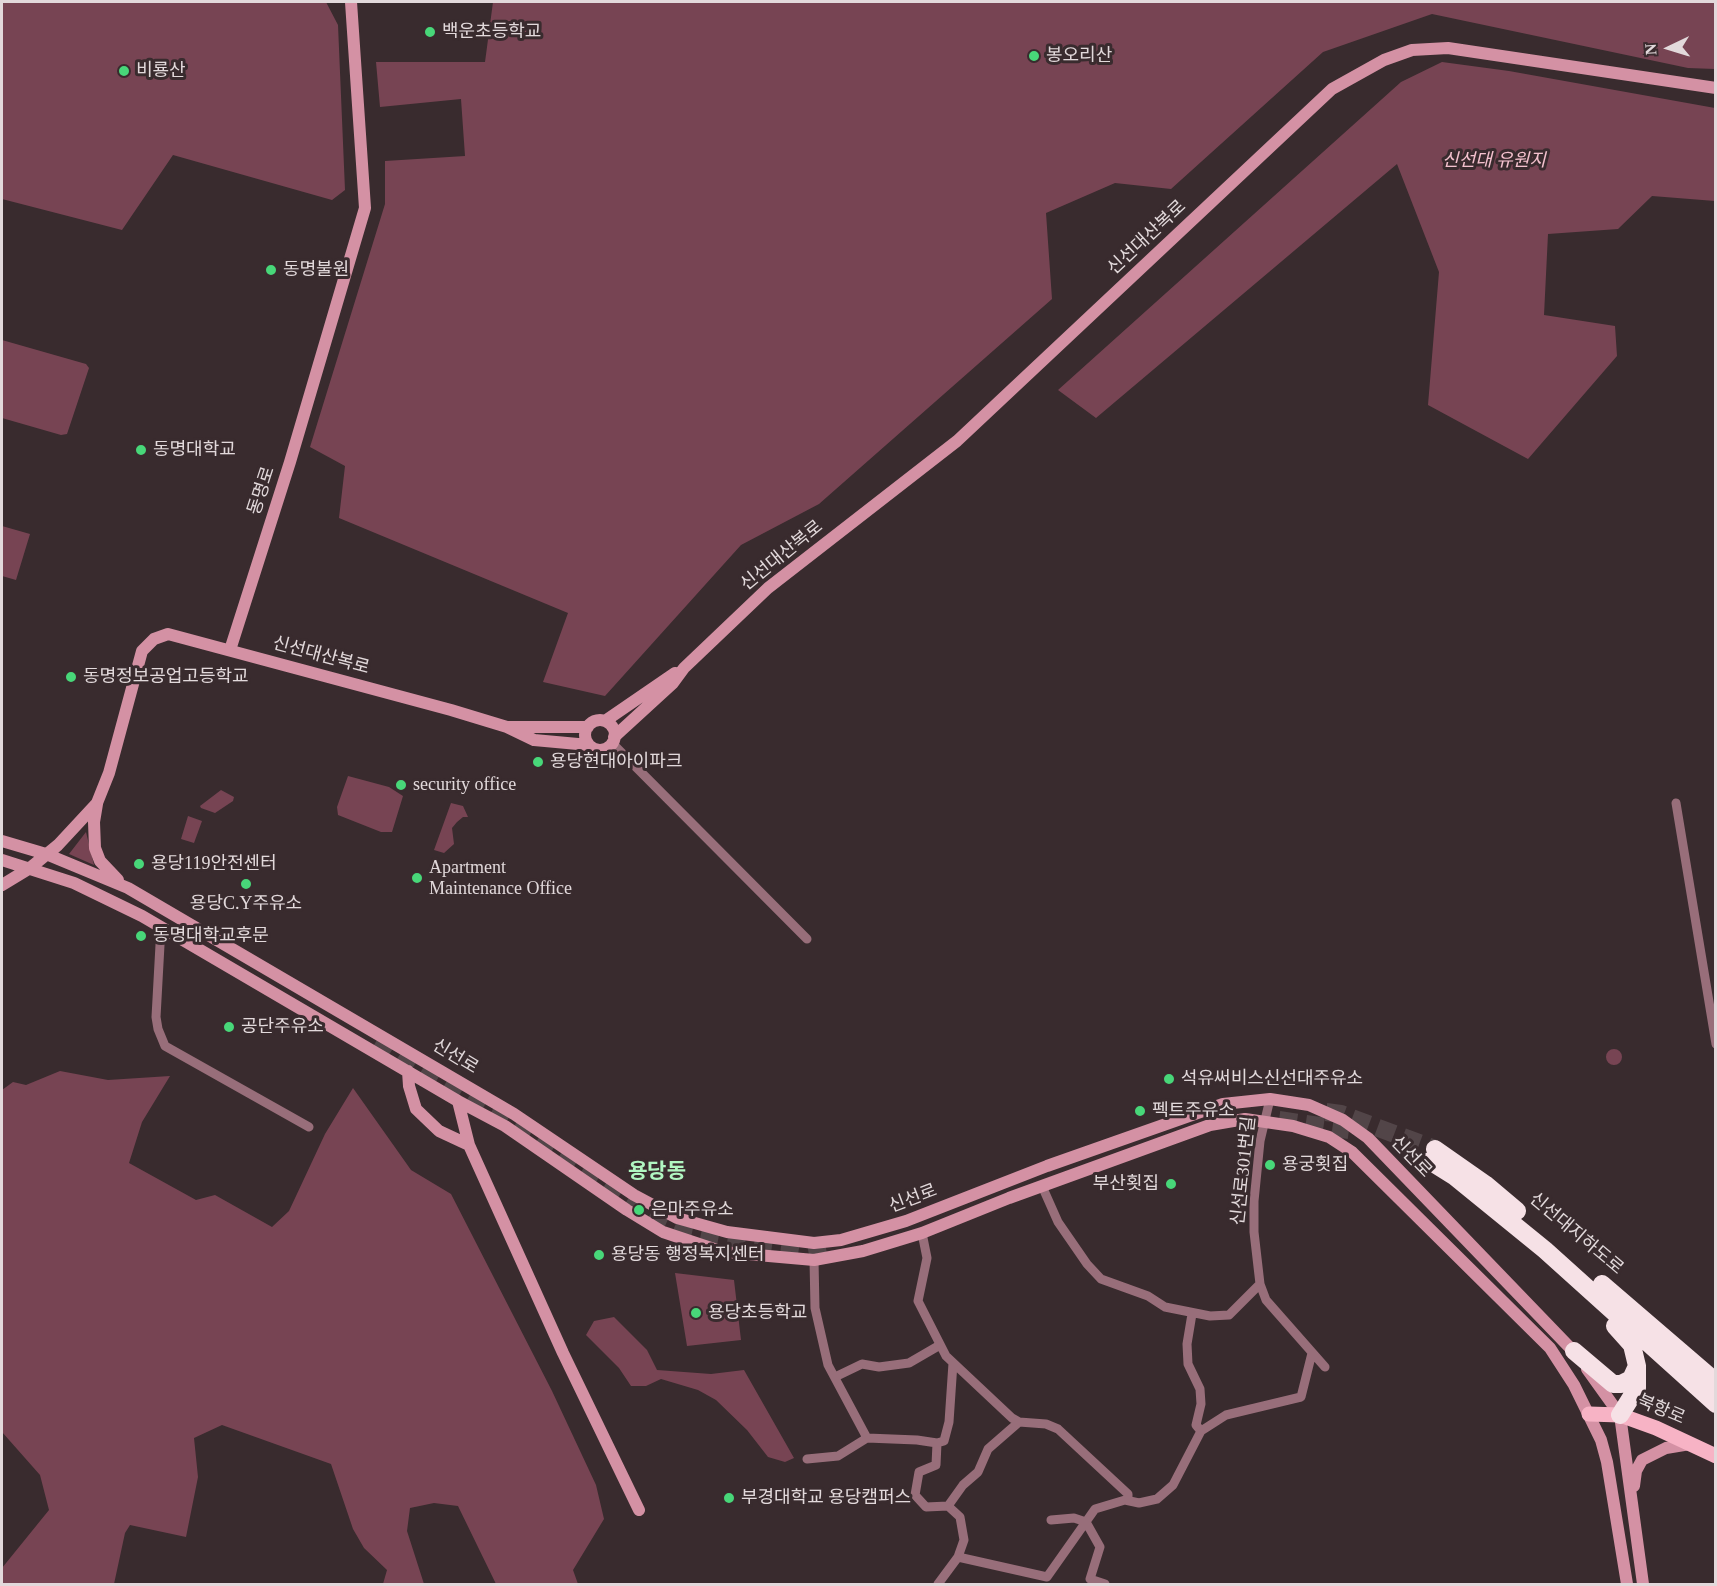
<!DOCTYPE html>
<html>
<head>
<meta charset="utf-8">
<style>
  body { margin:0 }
  #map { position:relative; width:1717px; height:1586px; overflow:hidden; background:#392b2e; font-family:"Times New Roman",serif }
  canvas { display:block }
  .frame { position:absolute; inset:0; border:3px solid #e2d9db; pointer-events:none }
  .north { position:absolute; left:1639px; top:18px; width:60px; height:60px; -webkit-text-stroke:4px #392b2e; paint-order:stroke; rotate:266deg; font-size:16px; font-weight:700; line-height:24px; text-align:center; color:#e2d9db }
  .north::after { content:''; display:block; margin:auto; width:21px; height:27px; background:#e2d9db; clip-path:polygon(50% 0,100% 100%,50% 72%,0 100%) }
</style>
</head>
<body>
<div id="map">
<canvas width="1717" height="1586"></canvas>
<div class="frame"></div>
<div class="north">N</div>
</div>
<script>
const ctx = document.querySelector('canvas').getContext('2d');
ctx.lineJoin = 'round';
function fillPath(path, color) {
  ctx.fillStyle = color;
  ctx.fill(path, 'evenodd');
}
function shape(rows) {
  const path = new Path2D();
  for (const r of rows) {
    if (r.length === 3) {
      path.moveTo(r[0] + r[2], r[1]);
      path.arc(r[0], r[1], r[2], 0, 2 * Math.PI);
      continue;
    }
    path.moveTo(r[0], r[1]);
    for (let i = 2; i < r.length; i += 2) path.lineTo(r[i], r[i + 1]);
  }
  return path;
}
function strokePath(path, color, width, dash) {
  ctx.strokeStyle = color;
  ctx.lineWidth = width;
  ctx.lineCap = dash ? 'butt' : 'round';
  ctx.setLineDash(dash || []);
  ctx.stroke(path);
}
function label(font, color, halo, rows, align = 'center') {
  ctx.font = font + ' "Times New Roman","Noto Sans KR",serif';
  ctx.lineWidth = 6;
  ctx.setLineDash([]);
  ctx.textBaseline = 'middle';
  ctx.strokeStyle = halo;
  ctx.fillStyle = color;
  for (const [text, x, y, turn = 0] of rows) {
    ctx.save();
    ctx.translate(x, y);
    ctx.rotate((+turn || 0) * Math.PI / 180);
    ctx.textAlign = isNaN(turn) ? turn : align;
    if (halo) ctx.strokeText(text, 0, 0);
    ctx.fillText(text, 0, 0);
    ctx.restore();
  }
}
fillPath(shape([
  [2,2,326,2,338,25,345,190,332,200,173,155,122,230,2,199],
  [493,2,1715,2,1715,69,1688,68,1432,14,1323,52,1171,189,1115,183,1046,213,1052,299,819,504,741,545,605,696,543,682,568,613,339,518,345,466,310,447,385,204,385,161,465,156,461,99,380,107,376,62,485,62],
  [1442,62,1509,71,1715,108,1715,201,1652,196,1618,229,1548,234,1544,315,1615,326,1617,356,1528,459,1428,405,1439,272,1397,164,1096,418,1058,390,1401,82],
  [2,340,86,364,89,368,67,434,61,435,2,418],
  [2,526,30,534,16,580,2,576],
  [348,776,389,787,403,796,392,832,381,832,338,815,337,807],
  [221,790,234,797,233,801,215,813,201,808,200,806],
  [451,803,463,806,468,817,463,817,457,822,452,828,454,844,444,853,434,850],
  [188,816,202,821,194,843,181,839],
  [86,832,94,865,69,854],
  [1614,1057,8],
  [60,1071,108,1080,170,1076,142,1122,129,1163,196,1200,215,1195,272,1227,289,1211,325,1134,353,1088,411,1170,451,1194,552,1391,596,1485,604,1519,573,1570,578,1584,496,1584,458,1506,434,1503,410,1508,407,1531,424,1584,383,1584,387,1570,364,1548,353,1529,331,1464,222,1425,194,1438,198,1477,186,1537,130,1525,125,1533,114,1584,2,1584,2,1568,49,1510,40,1475,2,1432,2,1090,13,1082,26,1085],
  [675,1273,734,1280,741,1340,687,1346],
  [614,1317,647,1350,657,1370,711,1374,744,1370,794,1458,785,1462,768,1457,747,1430,716,1400,698,1390,661,1379,646,1386,631,1386,619,1368,586,1335,594,1321]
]), '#774453');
strokePath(shape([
  [377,1040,665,1219,689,1230,723,1237,806,1249,831,1245],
  [1326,1112,1341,1114,1435,1149],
  [1279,1120,1349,1130]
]), '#524548', 18, [18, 9]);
strokePath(shape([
  [612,743,807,939],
  [1676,803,1716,1044],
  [161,927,156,1017,158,1029,165,1046,309,1127],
  [1270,1099,1260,1141,1254,1201,1254,1232,1260,1284,1266,1300,1325,1367],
  [1042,1186,1058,1222,1087,1264,1101,1279,1148,1296,1165,1307,1210,1316,1229,1315,1260,1284],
  [922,1233,927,1258,918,1301,946,1356,1012,1418,1019,1422,1046,1424,1058,1429,1128,1494,1128,1500],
  [814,1260,815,1308,828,1365,867,1438],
  [1192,1314,1187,1344,1188,1364,1200,1389,1201,1404,1196,1425,1201,1431],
  [835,1377,862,1364,879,1367,909,1363,940,1345],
  [867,1438,917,1440,937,1443,936,1465,919,1472,915,1495,926,1507,948,1506,960,1517,964,1540,958,1557,938,1584],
  [937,1443,944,1441,949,1422,953,1363],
  [807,1459,838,1456,867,1438],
  [948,1506,963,1485,978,1472,988,1449,1019,1422],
  [1051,1520,1074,1518,1086,1522,1100,1547,1090,1579,1105,1584],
  [958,1557,1047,1577,1095,1509,1125,1500,1139,1503,1157,1499,1173,1485,1201,1431,1226,1415,1301,1397,1312,1353]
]), '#986e7a', 9);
strokePath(shape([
  [230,650,290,462,365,208,351,2],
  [600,735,15],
  [605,721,675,673],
  [508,727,588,727],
  [614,737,673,683,684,668,768,588,957,441,1332,89,1384,60,1412,50,1448,48,1716,88],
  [97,804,94,822,95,848,100,861,118,880],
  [2,841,46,854,128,888,514,1114,634,1195,677,1218,727,1232,814,1243,841,1240,906,1221,1047,1166,1223,1104,1270,1099,1309,1105,1343,1120,1368,1138,1577,1355],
  [2,860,74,883,142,916,458,1101,505,1126,627,1210,663,1232,723,1252,814,1260,863,1251,922,1233,1009,1198,1210,1125,1245,1119,1293,1126,1329,1137,1352,1152,1550,1348,1574,1385,1601,1440,1607,1462,1627,1584],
  [2,885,30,868,58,845,97,803,109,773,142,651,154,639,168,634,451,710,507,727,534,740,589,745],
  [408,1071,409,1086,416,1109,439,1131,469,1145],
  [458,1101,469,1145,563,1353,639,1510],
  [1587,1369,1620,1415,1643,1584],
  [1634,1486,1636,1471,1642,1460,1666,1448,1690,1444]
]), '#d491a4', 12);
strokePath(shape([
  [1589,1414,1620,1415,1656,1428,1716,1456]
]), '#f7b3c5', 15);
strokePath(shape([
  [1435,1149,1485,1184,1517,1211],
  [1430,1161,1454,1176,1545,1250,1716,1404],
  [1602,1284,1716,1382],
  [1615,1326,1632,1345,1637,1366,1637,1388,1620,1415],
  [1574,1351,1613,1384,1621,1384,1631,1379,1637,1366]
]), '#f6e1e6', 18);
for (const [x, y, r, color] of [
  [430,32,6,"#48d779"],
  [1034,56,6,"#48d779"],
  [124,71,6,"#48d779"],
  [271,270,6,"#48d779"],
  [141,450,6,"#48d779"],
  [71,677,6,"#48d779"],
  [538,762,6,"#48d779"],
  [401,785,6,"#48d779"],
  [139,864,6,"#48d779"],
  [417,878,6,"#48d779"],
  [246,884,6,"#48d779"],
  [141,936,6,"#48d779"],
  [229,1027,6,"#48d779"],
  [1169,1079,6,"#48d779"],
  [1140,1111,6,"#48d779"],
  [1270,1165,6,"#48d779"],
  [1171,1184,6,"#48d779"],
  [639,1210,6,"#48d779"],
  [599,1255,6,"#48d779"],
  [696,1313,6,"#48d779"],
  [729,1498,6,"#48d779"]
]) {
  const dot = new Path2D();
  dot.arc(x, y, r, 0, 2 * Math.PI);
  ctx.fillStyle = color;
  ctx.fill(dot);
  strokePath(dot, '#392b2e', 2);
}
label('18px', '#e2d9db', '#392b2e', [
  ["백운초등학교",442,32],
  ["봉오리산",1046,56],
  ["비룡산",136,71],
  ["동명불원",283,270],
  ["동명대학교",153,450],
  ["동명정보공업고등학교",83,677],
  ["용당현대아이파크",550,762],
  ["security office",413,785],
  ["용당119안전센터",151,864],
  ["Apartment",429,868],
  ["Maintenance Office",429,889],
  ["용당C.Y주유소",246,904,"center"],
  ["동명대학교후문",153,936],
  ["공단주유소",241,1027],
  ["석유써비스신선대주유소",1181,1079],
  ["펙트주유소",1152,1111],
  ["용궁횟집",1282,1165],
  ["부산횟집",1159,1184,"right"],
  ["은마주유소",651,1210],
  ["용당동 행정복지센터",611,1255],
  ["용당초등학교",708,1313],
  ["부경대학교 용당캠퍼스",741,1498]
], 'left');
label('italic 18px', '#f4c1ce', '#392b2e', [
  ["신선대 유원지",1494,161]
]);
label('18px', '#e2d9db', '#392b2e', [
  ["신선대산복로",1147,238,-43],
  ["동명로",262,491,-72],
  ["신선대산복로",782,556,-39],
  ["신선대산복로",321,656,15],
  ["신선로",455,1057,31],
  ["신선로",1411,1157,46],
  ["신선로301번길",1244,1171,-84],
  ["신선로",913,1199,-21],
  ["신선대지하도로",1576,1234,40],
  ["북항로",1661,1410,23]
]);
label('bold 21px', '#b1f6c1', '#392b2e', [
  ["용당동",657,1173]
]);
</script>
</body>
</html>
